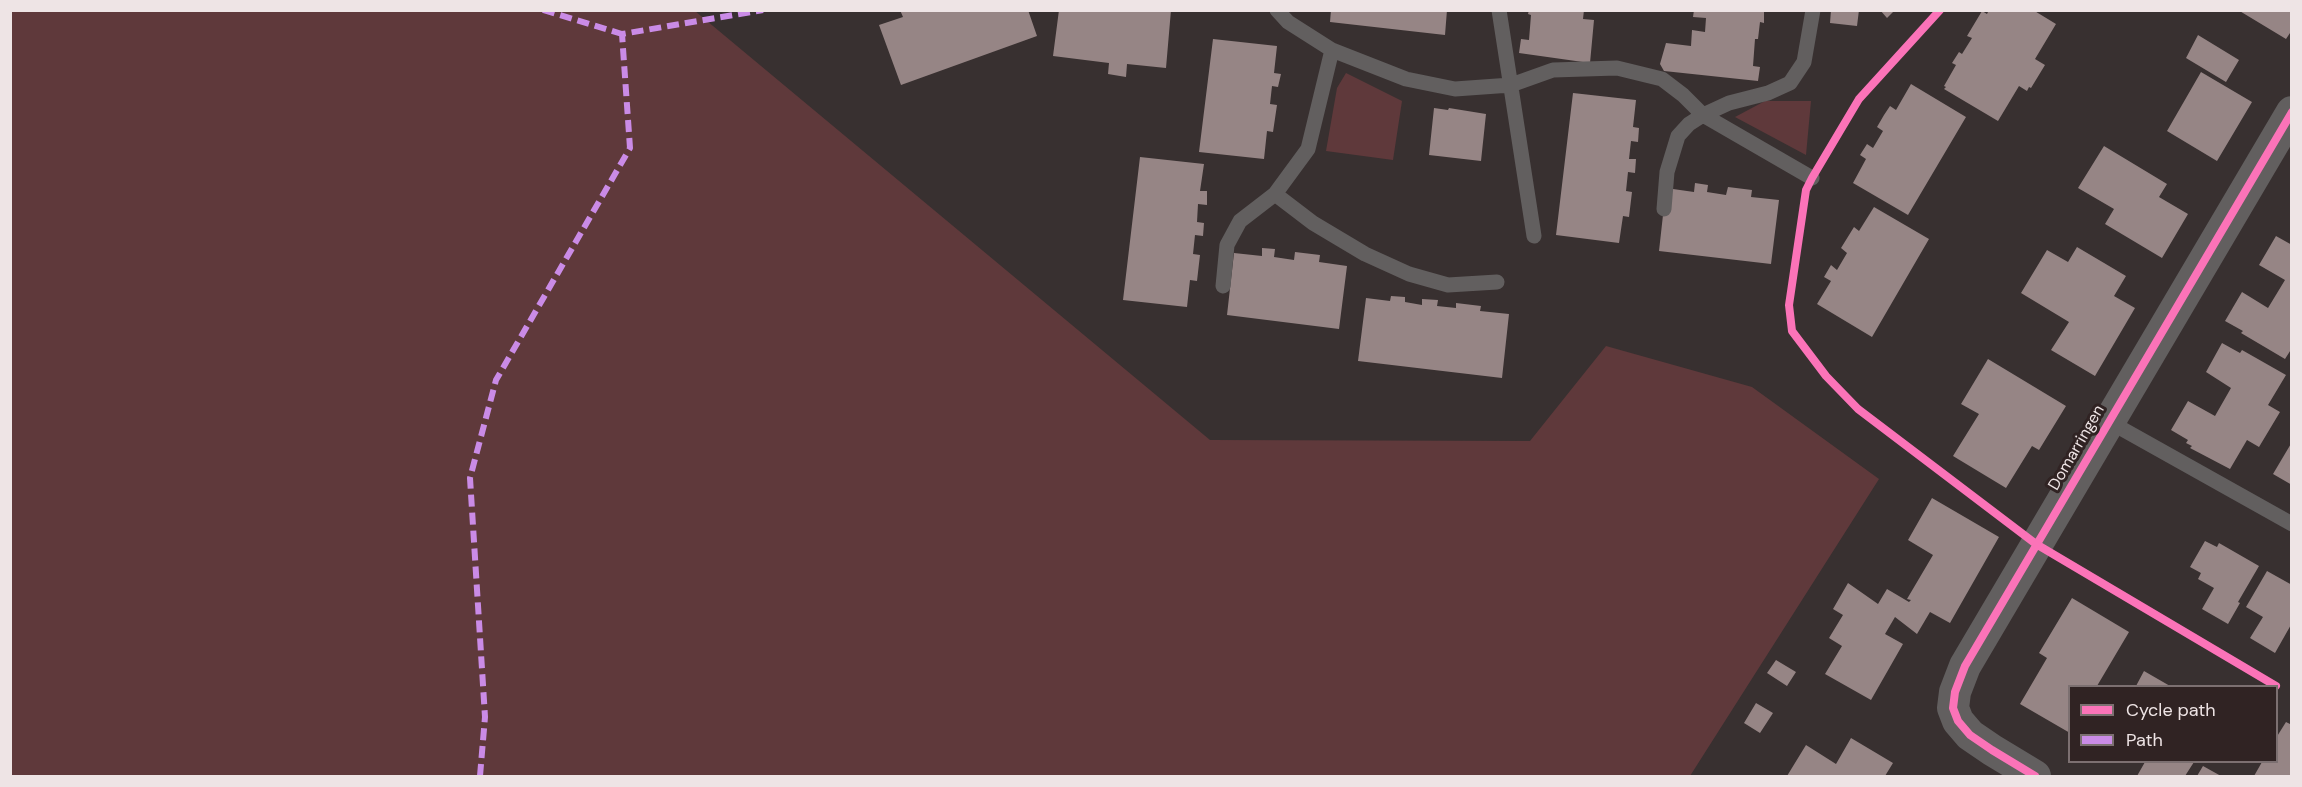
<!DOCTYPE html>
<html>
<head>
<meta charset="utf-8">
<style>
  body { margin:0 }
  #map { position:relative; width:2302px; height:787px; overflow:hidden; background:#383030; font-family:"DM Sans",sans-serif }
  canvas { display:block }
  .frame { position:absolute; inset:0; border:12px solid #eee4e5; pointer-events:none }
  .legend { position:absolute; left:2068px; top:685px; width:210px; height:78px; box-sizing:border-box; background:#302323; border:2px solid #7c7071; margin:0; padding:8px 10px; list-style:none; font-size:18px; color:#eee4e5 }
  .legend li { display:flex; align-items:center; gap:12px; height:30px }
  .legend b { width:30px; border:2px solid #7c7071 }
</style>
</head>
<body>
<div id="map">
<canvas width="2302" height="787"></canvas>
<div class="frame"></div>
<ul class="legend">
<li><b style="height:8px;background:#fb73b8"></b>Cycle path</li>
<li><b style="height:8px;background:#ca8be6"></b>Path</li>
</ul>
</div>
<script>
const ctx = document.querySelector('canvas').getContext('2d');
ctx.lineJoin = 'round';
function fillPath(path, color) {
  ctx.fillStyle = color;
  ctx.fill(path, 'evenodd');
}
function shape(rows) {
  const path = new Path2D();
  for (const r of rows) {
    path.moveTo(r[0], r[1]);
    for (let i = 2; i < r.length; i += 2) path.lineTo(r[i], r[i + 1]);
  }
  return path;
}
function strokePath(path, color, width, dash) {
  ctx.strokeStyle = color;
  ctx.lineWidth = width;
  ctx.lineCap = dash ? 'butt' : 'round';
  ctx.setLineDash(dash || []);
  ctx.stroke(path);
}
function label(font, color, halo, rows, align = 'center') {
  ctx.font = font + ' "DM Sans",sans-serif';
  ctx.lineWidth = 6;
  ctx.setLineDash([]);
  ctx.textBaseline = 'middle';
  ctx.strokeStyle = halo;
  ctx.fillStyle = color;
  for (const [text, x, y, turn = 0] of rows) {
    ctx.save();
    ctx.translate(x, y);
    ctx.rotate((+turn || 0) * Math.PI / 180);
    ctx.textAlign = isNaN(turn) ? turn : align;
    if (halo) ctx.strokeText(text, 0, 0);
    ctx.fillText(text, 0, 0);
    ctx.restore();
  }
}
fillPath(shape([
  [10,11,695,11,1210,440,1530,441,1606,346,1752,387,1879,479,1690,776,11,776],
  [1346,73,1402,101,1393,160,1326,151,1337,88],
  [1765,101,1811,101,1806,155,1735,117]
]), '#5f393b');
fillPath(shape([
  [900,10,1028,10,1037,36,901,85,879,25,903,17],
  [1059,10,1171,10,1166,68,1127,64,1126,77,1108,74,1109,63,1053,56],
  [1331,10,1447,10,1445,35,1330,22],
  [1529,10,1584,10,1583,19,1594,20,1590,63,1519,53,1521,39,1529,40,1531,15,1528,14],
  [1694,10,1764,10,1764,23,1760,22,1758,39,1755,39,1753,66,1760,67,1758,81,1664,71,1660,64,1666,43,1691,46,1692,30,1705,32,1706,18,1693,17],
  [1831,10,1859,10,1857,26,1830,23],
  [1880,10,1895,10,1887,18],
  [1989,10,2033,10,2056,24,2035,59,2045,65,2031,88,2029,87,2027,91,2019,86,1998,121,1944,89,1946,87,1944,86,1956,65,1952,63,1959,52,1962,54,1972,38,1967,36,1982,11,1987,14],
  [2238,10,2292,10,2292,30,2286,39],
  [2198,35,2239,60,2226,82,2186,58],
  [1213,39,1277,46,1274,73,1281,74,1278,87,1272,86,1270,104,1277,105,1273,132,1267,131,1264,159,1199,152],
  [2201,72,2252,102,2217,161,2167,131],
  [1911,84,1966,117,1908,215,1853,183,1866,159,1860,155,1867,144,1873,148,1883,131,1877,127,1884,115,1890,106,1896,110],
  [1573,93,1636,100,1633,127,1639,128,1638,142,1631,141,1629,159,1636,159,1635,173,1628,172,1626,191,1632,192,1629,217,1623,216,1619,243,1556,235],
  [1434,108,1448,110,1449,108,1486,114,1481,161,1429,155],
  [2104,146,2167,184,2159,197,2188,214,2162,258,2105,224,2114,209,2078,188],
  [1140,157,1204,164,1200,191,1207,191,1207,205,1198,204,1197,222,1204,223,1203,236,1195,235,1193,254,1200,255,1197,281,1190,280,1187,307,1123,300],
  [1695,183,1708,185,1707,192,1726,195,1728,187,1752,190,1751,197,1779,200,1771,264,1659,251,1666,188,1694,192],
  [1874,207,1929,239,1872,337,1817,304,1831,281,1824,277,1831,265,1837,270,1847,253,1841,248,1854,227,1859,231],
  [2276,236,2292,245,2292,348,2285,359,2241,333,2243,331,2225,321,2242,292,2268,308,2285,280,2259,265],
  [2077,247,2126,276,2114,296,2135,308,2095,376,2051,350,2069,322,2021,293,2047,250,2068,262],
  [1262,248,1275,249,1274,257,1294,260,1295,252,1320,255,1319,262,1347,266,1339,329,1227,315,1234,253,1262,256],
  [1391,296,1405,297,1405,302,1422,305,1422,299,1438,300,1437,306,1456,308,1456,303,1481,306,1480,311,1509,314,1502,378,1358,361,1366,298,1390,301],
  [2222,343,2240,353,2242,350,2286,375,2268,405,2280,412,2259,447,2247,440,2230,469,2190,448,2192,446,2186,443,2188,440,2171,430,2188,401,2215,416,2231,388,2206,372],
  [1988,359,2066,406,2039,450,2032,446,2006,488,1953,456,1979,414,1961,404],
  [2292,442,2292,485,2273,474],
  [1932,498,1999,537,1950,623,1930,612,1917,634,1895,617,1885,634,1903,644,1871,700,1825,674,1842,646,1829,638,1843,615,1833,609,1848,583,1878,604,1887,589,1909,602,1911,600,1907,599,1933,555,1908,540],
  [2205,541,2217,547,2219,543,2259,566,2238,602,2240,603,2228,624,2202,609,2214,588,2198,579,2201,573,2190,567],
  [2267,571,2292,585,2292,623,2275,653,2250,638,2263,617,2246,607],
  [2072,598,2129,632,2097,686,2070,686,2070,733,2020,704,2047,658,2039,653],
  [1776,660,1796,672,1787,686,1767,673],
  [2144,671,2170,686,2136,686],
  [1756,703,1773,713,1760,733,1744,723],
  [2286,722,2292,725,2292,776,2254,776,2262,762,2276,762,2276,738],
  [1851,738,1893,763,1885,776,1787,776,1806,745,1836,764],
  [2145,762,2194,762,2185,776,2137,776],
  [2203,766,2221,776,2197,776]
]), '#968585');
strokePath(shape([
  [1277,10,1288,22,1332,50,1406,79,1455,89,1511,85,1553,70,1617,68,1662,79,1683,95,1703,115,1812,178],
  [1499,10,1534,236],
  [1275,194,1313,223,1365,254,1409,274,1448,285,1497,282],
  [1664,209,1667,172,1678,136,1689,124,1703,115,1729,103,1768,93,1790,83,1804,62,1813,10],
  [1223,286,1227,245,1240,221,1275,194,1308,149,1332,50],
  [2108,421,2292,524]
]), '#625f5f', 15);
strokePath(shape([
  [2035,776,1992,750,1970,735,1958,721,1953,708,1955,692,1965,666,2292,112]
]), '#625f5f', 32);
strokePath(shape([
  [543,10,622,34],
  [480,776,485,717,470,478,496,380,630,148,622,34,763,10]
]), '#ca8be6', 6, [12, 6]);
strokePath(shape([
  [1940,10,1859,99,1812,178,1806,190,1789,305,1792,331,1826,376,1858,409,2036,544,2276,686],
  [2035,776,1992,750,1970,735,1958,721,1953,708,1955,692,1965,666,2292,112]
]), '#fb73b8', 8);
label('16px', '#eee4e5', '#302323', [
  ["Domarringen",2077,448,-60]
]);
</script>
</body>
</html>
